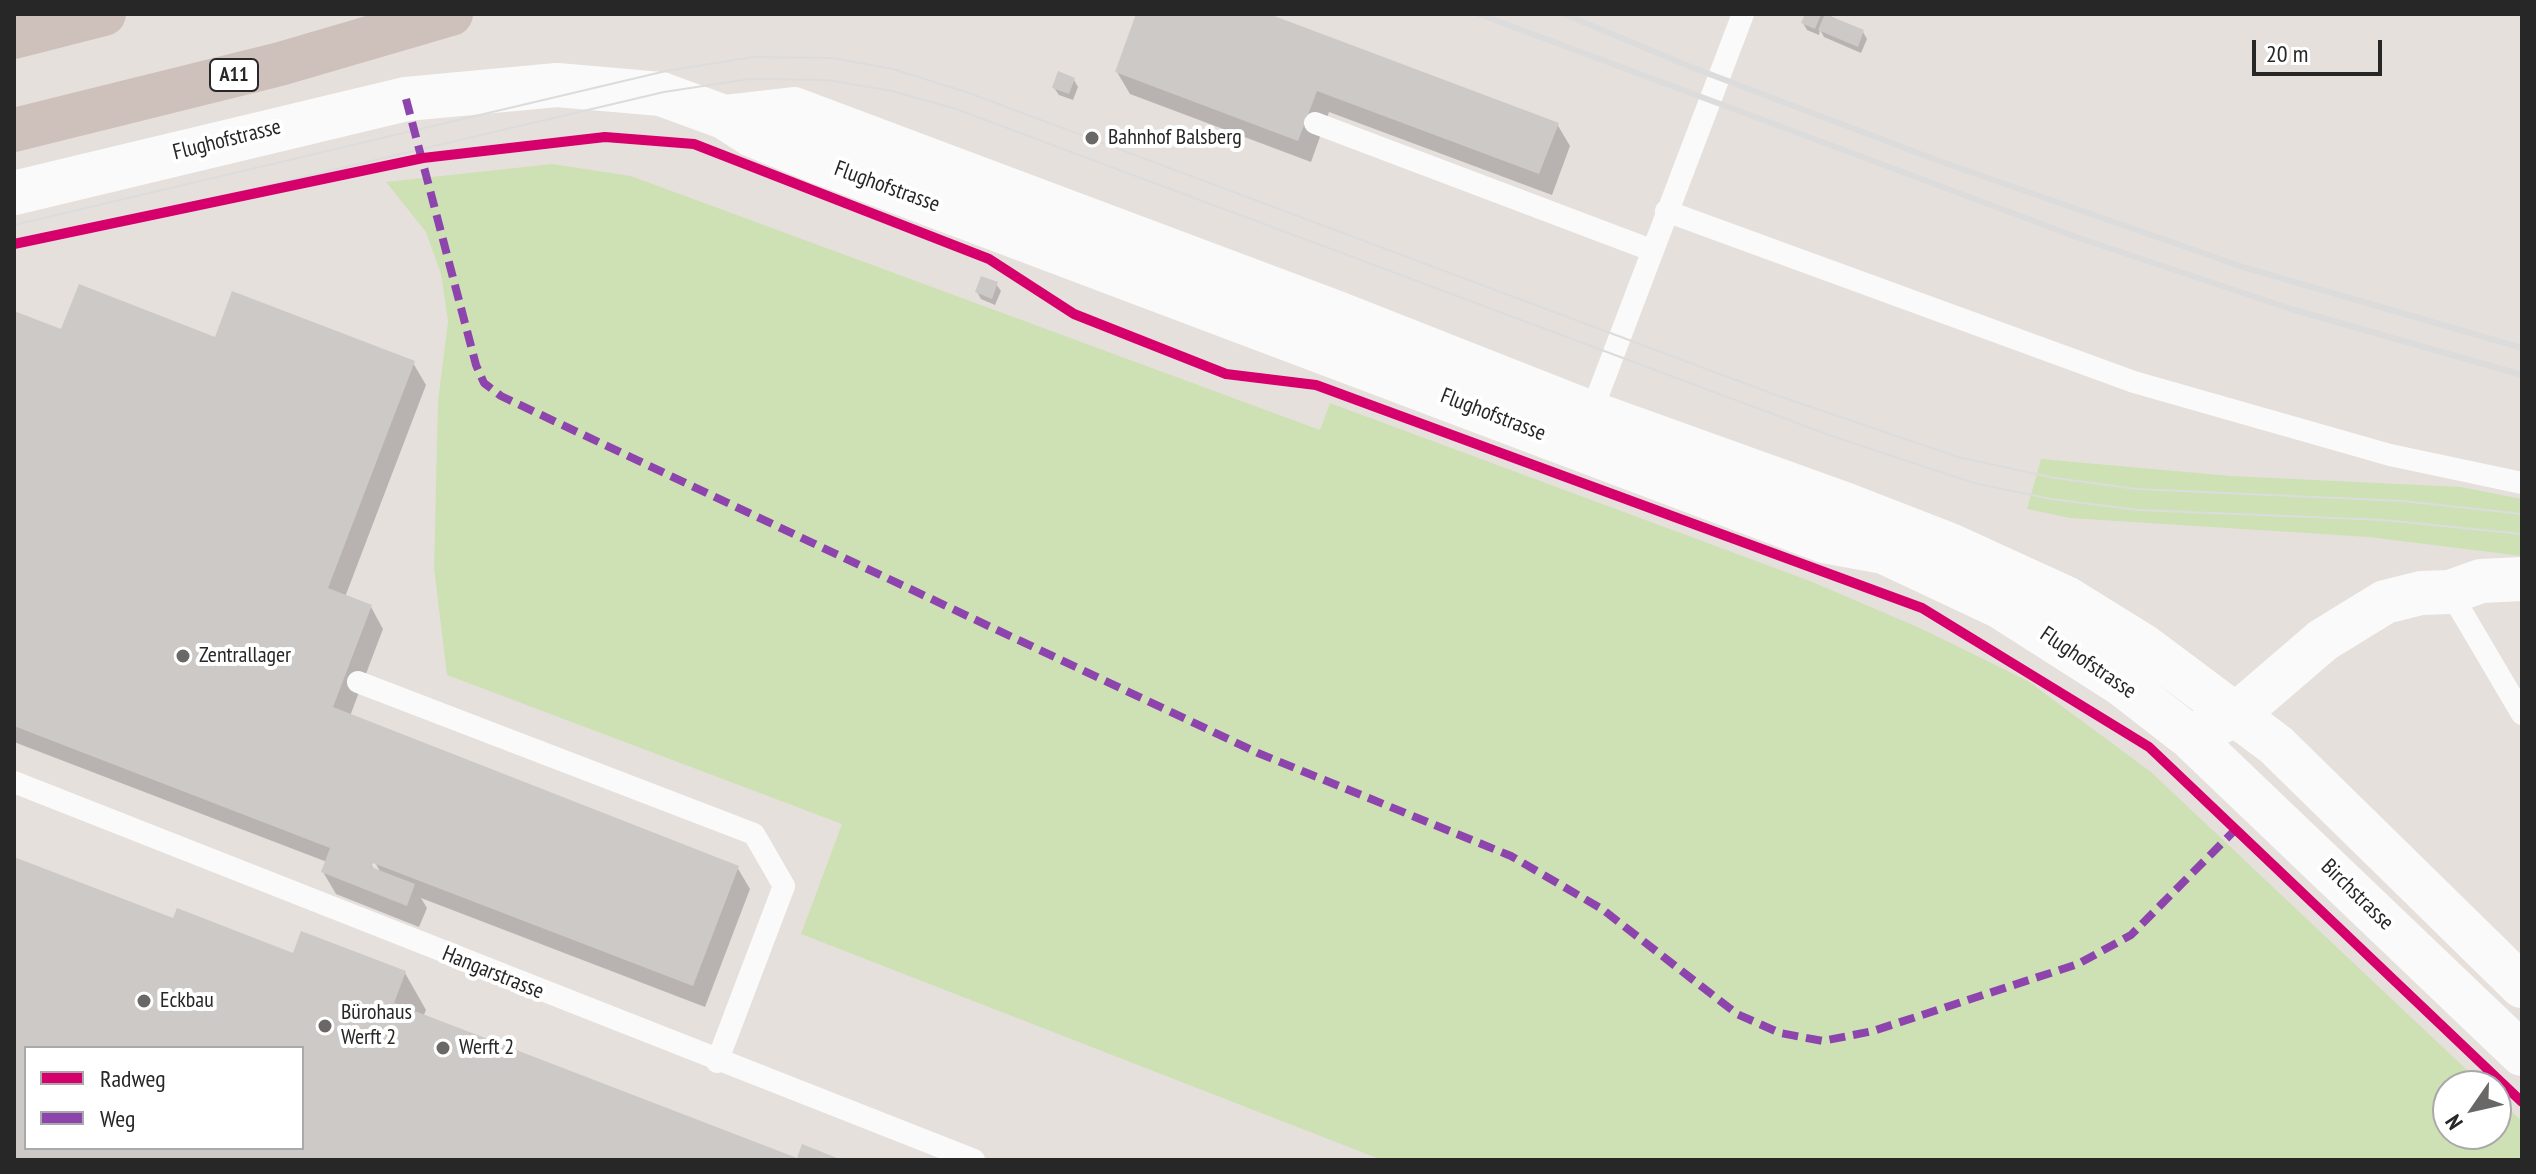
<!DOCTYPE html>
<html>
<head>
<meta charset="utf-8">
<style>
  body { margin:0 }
  #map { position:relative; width:2536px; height:1174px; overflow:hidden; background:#e6e0dc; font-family:"PT Sans Narrow",sans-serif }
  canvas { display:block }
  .frame { position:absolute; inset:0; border:16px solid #272727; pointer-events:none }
  .legend { position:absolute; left:24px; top:1046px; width:280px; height:104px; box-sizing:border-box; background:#fff; border:2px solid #a9a9a9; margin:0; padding:10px 14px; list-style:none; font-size:24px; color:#272727 }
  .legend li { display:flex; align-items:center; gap:16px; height:40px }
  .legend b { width:40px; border:2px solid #a9a9a9 }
  .north { position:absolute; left:2432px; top:1070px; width:80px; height:80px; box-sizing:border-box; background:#fff; border:2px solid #a9a9a9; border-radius:50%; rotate:236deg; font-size:22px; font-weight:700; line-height:32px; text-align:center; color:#272727 }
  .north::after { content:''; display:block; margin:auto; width:28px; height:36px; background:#6a6866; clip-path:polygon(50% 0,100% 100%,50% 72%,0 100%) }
  .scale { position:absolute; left:2252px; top:40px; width:130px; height:36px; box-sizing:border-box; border:4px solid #272727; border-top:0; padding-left:10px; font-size:24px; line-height:28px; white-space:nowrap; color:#272727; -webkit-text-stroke:6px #fff; paint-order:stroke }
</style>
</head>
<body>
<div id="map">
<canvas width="2536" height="1174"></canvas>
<div class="frame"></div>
<ul class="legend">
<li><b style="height:10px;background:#d6006c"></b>Radweg</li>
<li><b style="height:10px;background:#8e44ad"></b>Weg</li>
</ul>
<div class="north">N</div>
<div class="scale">20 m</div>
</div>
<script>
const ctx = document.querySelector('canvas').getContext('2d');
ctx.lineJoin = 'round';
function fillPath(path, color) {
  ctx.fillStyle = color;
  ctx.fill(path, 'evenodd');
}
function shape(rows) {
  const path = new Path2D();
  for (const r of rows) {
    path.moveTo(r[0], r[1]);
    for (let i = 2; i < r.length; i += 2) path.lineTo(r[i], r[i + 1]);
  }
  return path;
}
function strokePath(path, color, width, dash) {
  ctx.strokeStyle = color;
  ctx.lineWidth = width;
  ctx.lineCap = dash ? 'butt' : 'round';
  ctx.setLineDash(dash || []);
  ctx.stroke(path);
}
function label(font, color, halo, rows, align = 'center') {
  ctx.font = font + ' "PT Sans Narrow",sans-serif';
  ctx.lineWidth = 8;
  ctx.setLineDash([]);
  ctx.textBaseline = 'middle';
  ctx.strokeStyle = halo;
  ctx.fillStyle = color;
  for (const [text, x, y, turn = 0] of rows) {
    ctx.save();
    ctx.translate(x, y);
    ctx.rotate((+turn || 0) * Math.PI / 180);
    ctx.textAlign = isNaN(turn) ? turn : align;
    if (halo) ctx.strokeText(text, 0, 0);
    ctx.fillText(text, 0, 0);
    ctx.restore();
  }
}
fillPath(shape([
  [552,164,631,176,1320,430,1330,403,1810,581,1922,629,2028,681,2151,772,2484,1086,2448,1086,2448,1134,2496,1134,2496,1097,2522,1121,2522,1160,1382,1160,801,934,842,824,447,675,434,568,438,401,448,321,441,274,426,232,386,182],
  [2041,459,2231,476,2461,487,2522,499,2522,556,2368,537,2070,518,2027,509]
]), '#cde1b4');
fillPath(shape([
  [1139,14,1263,14,1557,124,1570,146,1552,195,1329,112,1311,162,1130,94,1117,72],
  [1807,14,1826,14,1863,32,1867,39,1861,53,1824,37,1820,30,1819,35,1807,30,1803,23],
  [1074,80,1078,87,1073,100,1059,95,1054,88],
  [996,284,1001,291,995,305,981,299,977,292],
  [14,313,63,332,216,340,413,363,426,385,345,597,371,607,383,629,350,716,737,867,750,889,705,1007,421,898,427,908,419,927,336,894,323,872,327,862,14,742],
  [370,854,380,871,375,871,366,856],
  [14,859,175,921,294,956,405,973,426,1010,423,1017,797,1160,14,1160],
  [26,1048,302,1048,302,1148,26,1148]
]), '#0003');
fillPath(shape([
  [1136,14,1269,14,1559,123,1539,174,1317,91,1298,141,1115,72],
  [1805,14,1821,14,1815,29,1801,23],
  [1825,14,1864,30,1858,47,1818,30],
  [1058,71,1075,78,1069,94,1052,88],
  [981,276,998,282,992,299,975,292],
  [79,284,215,337,232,291,415,361,328,588,372,605,333,707,739,866,693,986,373,863,371,867,415,884,407,906,321,872,330,848,14,726,14,311,61,329],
  [14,857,173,918,177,908,293,953,301,931,406,971,394,1003,797,1158,802,1144,842,1160,14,1160],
  [26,1048,302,1048,302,1148,26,1148]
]), '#ccc9c6');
strokePath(shape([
  [1315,123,1651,250],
  [1666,211,2134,382,2390,455,2522,483],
  [1591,413,1743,14],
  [2450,592,2522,714],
  [358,682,754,834,784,886,717,1062],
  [14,782,974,1160]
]), '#fbfafa', 22);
strokePath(shape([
  [2202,731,2237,714,2323,640,2385,602,2421,593,2450,592,2481,581,2522,579]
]), '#fbfafa', 44);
strokePath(shape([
  [724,117,794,109,1335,312,1591,413,1847,505,1950,545,2066,598,2145,647,2276,745,2522,986],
  [14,193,406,99,557,85,661,94,724,117,752,135,818,162,1824,541,1884,552,1999,606,2123,685,2190,737,2522,1054]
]), '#fbfafa', 44);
strokePath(shape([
  [14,37,104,14],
  [14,130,280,64,451,14]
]), '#cec0ba', 44);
strokePath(shape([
  [14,225,666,71,754,57,832,58,893,69,969,93,1776,395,1958,457,2055,478,2137,489,2403,501,2522,514],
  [14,245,664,92,749,79,827,80,892,91,956,109,1832,436,1974,483,2051,499,2138,510,2384,520,2522,534]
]), '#dcdcdd', 2);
strokePath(shape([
  [1479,14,2082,239,2291,309,2522,375],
  [1564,14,1691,67,1939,161,2243,267,2522,348]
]), '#dcdcdd', 6);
strokePath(shape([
  [406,99,476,365,484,383,501,396,1258,753,1511,856,1602,909,1737,1014,1780,1033,1823,1041,1873,1031,2078,964,2131,935,2236,829]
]), '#8e44ad', 8, [16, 8]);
strokePath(shape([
  [14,244,423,158,605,137,694,144,989,259,1074,314,1226,374,1316,385,1922,608,2149,747,2522,1102]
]), '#d6006c', 10);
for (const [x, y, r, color] of [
  [1092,138,8,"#6a6866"],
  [183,656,8,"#6a6866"],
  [144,1001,8,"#6a6866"],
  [325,1026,8,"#6a6866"],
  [443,1048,8,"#6a6866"]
]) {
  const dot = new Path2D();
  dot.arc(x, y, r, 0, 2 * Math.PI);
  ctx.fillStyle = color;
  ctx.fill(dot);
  strokePath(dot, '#fff', 3);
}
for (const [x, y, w] of [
  [234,75,48]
]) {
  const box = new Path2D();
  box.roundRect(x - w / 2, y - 16, w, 32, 6);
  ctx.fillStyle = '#fff';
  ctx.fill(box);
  strokePath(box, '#272727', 2);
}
label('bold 20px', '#272727', null, [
  ["A11",234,75]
]);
label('22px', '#272727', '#fff', [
  ["Bahnhof Balsberg",1108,138],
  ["Zentrallager",199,656],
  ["Eckbau",160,1001],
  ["Bürohaus",341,1013],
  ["Werft 2",341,1038],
  ["Werft 2",459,1048]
], 'left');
label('22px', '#272727', '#fff', [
  ["Flughofstrasse",227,140,-14],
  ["Flughofstrasse",887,187,20],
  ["Flughofstrasse",1493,415,21],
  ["Flughofstrasse",2088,663,34],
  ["Birchstrasse",2357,895,44],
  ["Hangarstrasse",493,973,22]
]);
</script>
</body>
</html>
